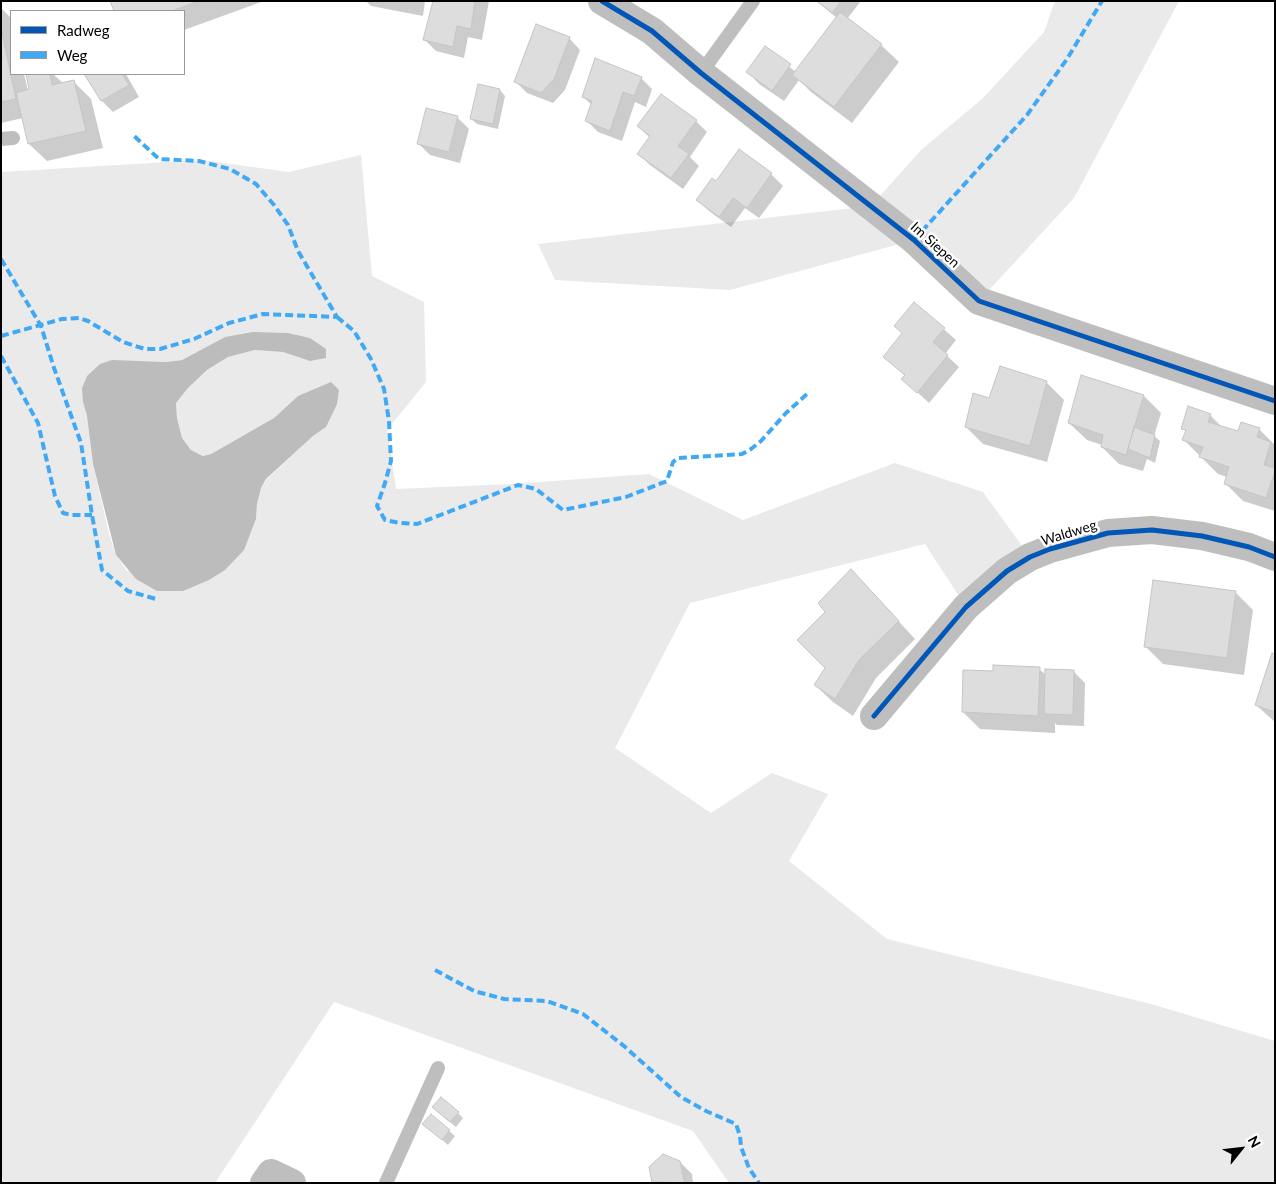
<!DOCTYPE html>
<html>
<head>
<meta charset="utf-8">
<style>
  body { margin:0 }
  #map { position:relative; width:1276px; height:1184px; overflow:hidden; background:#fff; font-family:Lato,sans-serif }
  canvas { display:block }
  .frame { position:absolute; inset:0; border:2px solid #000; pointer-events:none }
  .legend { position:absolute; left:10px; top:10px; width:175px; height:65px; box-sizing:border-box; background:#fff; border:1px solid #999; margin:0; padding:6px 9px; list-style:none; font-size:15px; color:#000 }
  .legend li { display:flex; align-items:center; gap:10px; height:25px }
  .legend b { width:25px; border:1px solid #999 }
  .north { position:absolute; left:1216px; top:1124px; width:50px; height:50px; -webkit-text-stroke:4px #fff; paint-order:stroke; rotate:61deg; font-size:14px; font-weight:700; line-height:20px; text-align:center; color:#000 }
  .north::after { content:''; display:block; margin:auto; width:18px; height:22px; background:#000; clip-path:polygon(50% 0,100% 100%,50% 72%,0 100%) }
</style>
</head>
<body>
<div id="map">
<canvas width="1276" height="1184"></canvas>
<div class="frame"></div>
<ul class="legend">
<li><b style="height:6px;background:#0057b8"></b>Radweg</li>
<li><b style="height:6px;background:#3fa9f5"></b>Weg</li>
</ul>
<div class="north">N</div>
</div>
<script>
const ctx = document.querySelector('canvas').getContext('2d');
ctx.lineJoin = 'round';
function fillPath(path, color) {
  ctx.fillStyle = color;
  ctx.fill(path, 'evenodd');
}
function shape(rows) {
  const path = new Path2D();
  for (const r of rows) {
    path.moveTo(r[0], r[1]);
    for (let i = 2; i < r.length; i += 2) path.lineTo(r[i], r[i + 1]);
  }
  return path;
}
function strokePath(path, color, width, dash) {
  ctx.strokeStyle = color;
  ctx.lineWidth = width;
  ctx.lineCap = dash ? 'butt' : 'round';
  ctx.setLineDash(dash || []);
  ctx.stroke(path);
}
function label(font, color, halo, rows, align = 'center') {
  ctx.font = font + ' Lato,sans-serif';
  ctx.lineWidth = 5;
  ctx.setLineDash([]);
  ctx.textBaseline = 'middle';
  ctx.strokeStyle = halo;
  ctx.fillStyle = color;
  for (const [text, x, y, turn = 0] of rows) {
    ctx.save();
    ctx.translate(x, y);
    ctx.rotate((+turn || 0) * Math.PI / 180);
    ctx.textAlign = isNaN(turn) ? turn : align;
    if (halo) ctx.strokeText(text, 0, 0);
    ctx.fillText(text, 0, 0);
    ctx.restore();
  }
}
fillPath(shape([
  [1055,1,1179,1,1074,198,979,301,914,240,730,290,555,280,538,244,871,206,921,150,982,99,1044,32],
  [361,155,372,276,424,302,426,382,387,430,396,489,511,484,649,474,743,520,895,463,983,492,1030,557,966,607,925,544,690,603,615,748,711,813,772,773,828,794,789,861,887,939,1151,1004,1275,1041,1275,1183,729,1183,693,1131,334,1002,215,1183,1,1183,1,172,202,160,289,172],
  [288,333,310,338,325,349,310,361,283,352,255,350,228,357,207,370,188,388,176,403,177,418,182,438,191,450,204,456,211,454,274,418,298,396,326,427,313,436,267,479,261,488,257,504,256,519,244,550,127,571,116,555,109,534,93,464,87,416,83,402,141,361,166,362,182,360,225,337]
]), '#eaeaea');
fillPath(shape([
  [253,332,288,333,310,338,326,349,326,358,310,361,283,352,255,350,228,357,207,370,188,388,176,403,177,418,182,438,191,450,203,456,211,454,274,418,298,396,331,382,339,390,337,404,326,427,313,436,266,479,261,488,257,504,256,519,244,550,225,570,209,580,183,591,157,591,136,579,116,555,93,464,87,416,83,402,82,388,87,376,100,364,112,360,166,362,182,360,225,337]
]), '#bcbcbc');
fillPath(shape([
  [111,1,264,1,184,30,184,11,115,11],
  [366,1,425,1,423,16,371,6],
  [434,1,489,1,482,40,468,37,464,58,436,51,425,40],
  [816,1,861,1,847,19,881,45,899,62,852,123,811,92,799,80,784,101,759,84,748,72,765,48,796,72,837,18],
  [1,8,11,18,11,74,24,74,28,91,31,90,27,74,53,74,64,84,74,82,91,99,103,148,47,161,29,144,23,118,1,123],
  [569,38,580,50,565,90,553,103,527,93,516,82],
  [85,74,126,74,139,97,113,112,102,101],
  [641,78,652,89,646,107,635,102,622,141,598,132,587,121,592,105,583,97],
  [479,86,500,90,505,96,498,129,477,124,471,119],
  [457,117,469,129,460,163,430,155,418,143],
  [696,121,707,132,690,157,699,166,683,189,650,165,639,154,650,138,638,126],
  [771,174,783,186,759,218,745,208,731,227,709,211,698,200,716,182],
  [914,303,956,340,945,354,959,367,929,403,903,379,905,376,885,356,903,334],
  [1046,382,1064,400,1047,462,983,444,966,427,990,400],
  [1144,396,1161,413,1154,436,1160,441,1155,463,1147,459,1143,471,1119,464,1102,447,1102,445,1087,440,1069,423],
  [1210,415,1223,428,1239,433,1259,429,1275,445,1275,511,1243,501,1225,483,1227,477,1218,474,1184,440,1187,432,1183,428],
  [868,588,915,639,876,678,853,716,833,702,815,685,826,668],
  [1235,592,1253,610,1244,675,1163,664,1145,646],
  [1275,655,1275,722,1256,705],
  [1039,669,1046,675,1073,671,1085,683,1084,726,1057,725,1055,723,1055,733,980,729,963,712,994,672],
  [439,1113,458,1113,463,1118,456,1127],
  [431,1116,455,1136,448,1145,430,1129],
  [680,1162,692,1174,693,1183,653,1182]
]), '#0003');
const building = shape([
  [110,1,199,1,172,11,114,11,110,1],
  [433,1,475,1,471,29,457,26,453,47,423,40,433,1],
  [817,1,841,1,832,13,817,1],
  [840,12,882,44,834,107,792,75,840,12],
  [536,24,570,37,554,79,541,93,514,82,536,24],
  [1,28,16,99,1,102,1,28],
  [765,46,791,64,772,91,746,72,765,46],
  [595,58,642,77,634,96,623,92,610,131,585,121,592,101,582,97,595,58],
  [26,74,50,74,52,85,74,80,86,131,28,144,16,93,29,89,26,74],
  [84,74,122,74,129,85,101,101,84,74],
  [478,84,500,89,493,124,470,119,478,84],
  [661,94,697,120,678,146,689,154,671,178,637,154,650,136,637,126,661,94],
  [426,108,458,116,449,152,417,144,426,108],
  [739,149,772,173,747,208,733,198,719,217,696,200,712,178,716,181,739,149],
  [914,302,945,328,933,342,948,355,917,393,901,379,905,375,883,357,902,333,894,326,914,302],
  [1000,366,1047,381,1030,446,965,427,973,393,989,398,1000,366],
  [1081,375,1144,395,1126,455,1101,447,1103,435,1068,423,1081,375],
  [1188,406,1211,414,1208,422,1238,431,1241,422,1260,428,1257,437,1271,442,1264,465,1275,468,1275,471,1266,498,1224,484,1229,467,1199,457,1203,447,1182,440,1186,430,1181,429,1188,406],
  [1134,427,1155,435,1150,458,1128,449,1134,427],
  [851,569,899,621,859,660,835,699,814,685,825,668,797,640,825,612,818,603,851,569],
  [1153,580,1236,591,1227,658,1144,647,1153,580],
  [1272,653,1275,654,1275,712,1255,705,1272,653],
  [993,665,1040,667,1038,716,962,712,963,670,993,671,993,665],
  [1045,669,1074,670,1073,715,1044,714,1045,669],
  [441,1097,459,1112,450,1122,432,1107,441,1097],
  [431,1114,450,1130,442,1140,422,1124,431,1114],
  [663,1154,680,1161,684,1181,687,1183,652,1182,649,1167,663,1154]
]);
fillPath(building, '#ddd');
strokePath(building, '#c5c5c5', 1);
strokePath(shape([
  [701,73,753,1],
  [1,139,13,138],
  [386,1183,438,1068]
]), '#bebebe', 14);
strokePath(shape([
  [602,1,652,31,701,73,914,240,979,301,1275,401],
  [874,716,966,607,1007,571,1030,557,1050,549,1108,533,1152,530,1202,536,1249,547,1275,557],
  [264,1183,271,1173,292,1183]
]), '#bebebe', 28);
strokePath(shape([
  [914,240,1027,115,1067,59,1102,1],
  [1,259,41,326,54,368,81,443,92,515,102,570,128,591,156,599],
  [337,317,354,331,371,359,384,389,389,421,391,461,385,483,377,506,385,520,400,523,417,524,518,485,536,489,563,510,626,497,667,481,673,462,678,458,742,454,751,449,761,441,786,413,807,394],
  [1,336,62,319,79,318,88,321,123,342,145,349,160,349,194,339,229,323,263,314,337,317,298,251,288,225,274,205,256,184,230,169,199,161,159,159,133,135],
  [1,356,38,423,55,496,63,513,71,515,92,515],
  [435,970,474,991,504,999,547,1001,583,1014,624,1046,681,1097,706,1111,736,1124,740,1136,741,1147,749,1168,759,1183]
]), '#3fa9f5', 4, [8, 4]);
strokePath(shape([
  [602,1,652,31,701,73,914,240,979,301,1275,401],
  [874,716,966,607,1007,571,1030,557,1050,549,1108,533,1152,530,1202,536,1249,547,1275,557]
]), '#0057b8', 5);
label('14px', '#000', '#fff', [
  ["Im Siepen",935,245,42],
  ["Waldweg",1069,533,-17]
]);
</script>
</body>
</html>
